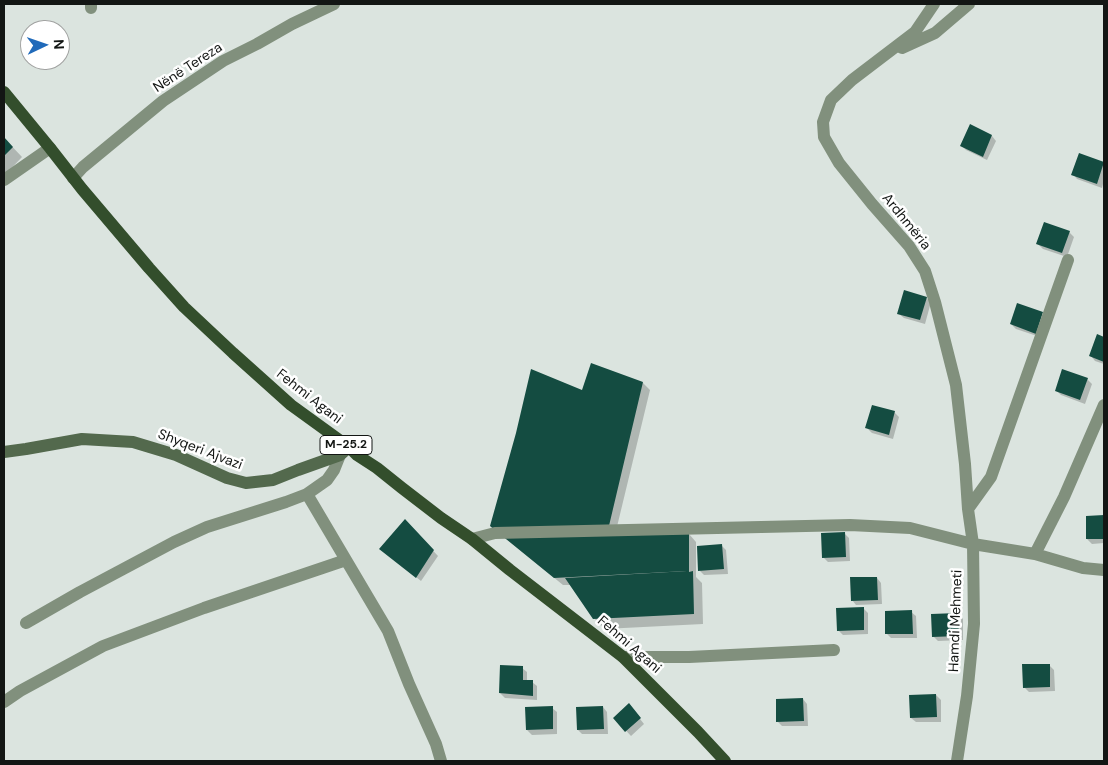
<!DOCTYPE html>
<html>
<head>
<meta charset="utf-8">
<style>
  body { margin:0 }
  #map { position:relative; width:1108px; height:765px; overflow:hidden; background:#dbe4df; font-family:"DM Sans",sans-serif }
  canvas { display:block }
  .frame { position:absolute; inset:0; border:5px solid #131614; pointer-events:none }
  .north { position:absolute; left:20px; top:20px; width:50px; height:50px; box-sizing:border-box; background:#fff; border:1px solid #a1a2a1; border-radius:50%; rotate:87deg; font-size:14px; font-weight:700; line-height:20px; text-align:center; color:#131614 }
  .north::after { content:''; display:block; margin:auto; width:18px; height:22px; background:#206aba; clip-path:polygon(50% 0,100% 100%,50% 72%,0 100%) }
</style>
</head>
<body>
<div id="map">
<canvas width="1108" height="765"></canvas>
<div class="frame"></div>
<div class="north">N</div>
</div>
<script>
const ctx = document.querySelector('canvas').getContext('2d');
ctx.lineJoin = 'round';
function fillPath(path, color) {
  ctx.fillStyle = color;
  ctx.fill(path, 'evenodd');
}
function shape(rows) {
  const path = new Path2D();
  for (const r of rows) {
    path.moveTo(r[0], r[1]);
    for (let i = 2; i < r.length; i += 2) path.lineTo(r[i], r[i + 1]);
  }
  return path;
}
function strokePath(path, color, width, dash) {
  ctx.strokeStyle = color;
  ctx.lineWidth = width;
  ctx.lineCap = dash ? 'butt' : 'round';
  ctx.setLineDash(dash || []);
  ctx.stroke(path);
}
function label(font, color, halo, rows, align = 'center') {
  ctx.font = font + ' "DM Sans",sans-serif';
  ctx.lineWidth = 5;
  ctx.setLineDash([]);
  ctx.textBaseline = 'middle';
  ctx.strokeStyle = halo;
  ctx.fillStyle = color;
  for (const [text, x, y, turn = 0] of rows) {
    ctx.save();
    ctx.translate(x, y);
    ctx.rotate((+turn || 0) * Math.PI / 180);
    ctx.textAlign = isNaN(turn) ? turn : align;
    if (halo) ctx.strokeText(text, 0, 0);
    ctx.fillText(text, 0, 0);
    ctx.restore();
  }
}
fillPath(shape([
  [971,126,992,136,996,141,987,160,966,150,962,146],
  [4,138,22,157,4,176],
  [1080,154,1104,163,1104,180,1102,188,1077,179,1073,174],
  [1069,232,1074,237,1067,257,1043,249,1038,244],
  [926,298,931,302,925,324,904,318,899,314],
  [1018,304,1040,337,1016,329,1011,324],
  [1098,336,1104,338,1104,364,1095,361,1091,356],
  [1087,379,1092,384,1085,404,1061,395,1056,390],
  [643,383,650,390,615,535,689,534,696,542,696,577,702,583,703,624,604,629,594,618,571,585,563,585,499,533,583,392],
  [894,412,899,417,893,439,872,433,867,428],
  [1087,517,1104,517,1104,543,1092,544,1087,539],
  [405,521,438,556,421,581,381,549],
  [844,533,849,538,850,561,828,562,823,557],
  [721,545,726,550,728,574,704,575,700,571],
  [877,578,881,583,882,604,856,605,852,600],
  [863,608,868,613,868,634,843,635,838,630],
  [911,612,916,616,917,638,891,638,887,634],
  [958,614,963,619,963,640,938,641,933,636],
  [1049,665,1054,670,1055,691,1029,692,1024,687],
  [522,668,527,672,527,681,532,682,537,686,537,700,505,698,500,693],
  [936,695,941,700,941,722,916,722,911,718],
  [803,699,807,704,808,726,782,726,778,722],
  [603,707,607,712,608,734,582,734,578,730],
  [552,708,557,712,557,734,532,735,527,730],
  [633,710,644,724,631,736,614,718]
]), '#0003');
fillPath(shape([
  [970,124,992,135,983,157,960,146],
  [4,137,13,147,4,156],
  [1079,153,1104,162,1097,184,1071,175],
  [1044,222,1070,231,1062,253,1036,244],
  [904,290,927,297,920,320,897,314],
  [1017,303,1043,312,1036,334,1010,324],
  [1097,334,1104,337,1104,362,1089,356],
  [591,363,643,382,608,530,689,533,689,572,693,571,694,614,593,619,565,578,687,571,554,578,490,526,516,433,531,369,582,390],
  [1062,369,1088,378,1080,400,1055,391],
  [872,405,895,411,889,435,865,428],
  [1104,515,1104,539,1086,539,1086,516],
  [405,519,434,550,416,578,379,549],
  [845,532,846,557,822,558,821,533],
  [722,544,724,569,698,571,697,546],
  [850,577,877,577,878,600,851,601],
  [864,607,864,630,837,631,836,608],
  [912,610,913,634,885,634,885,611],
  [958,613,959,636,932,637,931,614],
  [1022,664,1050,664,1050,687,1023,688],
  [500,665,523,666,523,680,533,680,533,696,499,693],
  [936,694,937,717,910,718,909,695],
  [803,698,804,721,776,722,776,699],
  [629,703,641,718,625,732,613,718],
  [553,706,553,729,526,730,525,707],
  [603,706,604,729,577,730,576,707]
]), '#144c41');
strokePath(shape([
  [91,4,91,8],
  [934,4,915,32,852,80,831,100,823,122,824,137,839,163,872,204,909,246,925,271,935,302,956,385,965,464,968,509,973,544,974,624,967,696,957,761],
  [902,48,935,33,969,4],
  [73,178,83,167,163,101,223,61,257,44,292,24,334,4],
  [4,180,50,148],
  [307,494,388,631,409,684,436,744,441,761],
  [968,509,991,477,1068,260],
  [472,539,495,533,850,525,910,528,973,544,1035,554,1083,568,1104,570],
  [1035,554,1064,497,1104,405],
  [26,623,80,592,174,542,207,527,286,502,307,494,327,480,334,470,340,455],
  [623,657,689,657,834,650],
  [4,702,20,691,103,646,204,608,346,560]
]), '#81907d', 12);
strokePath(shape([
  [4,452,26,449,82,439,133,442,176,455,227,478,246,483,273,480,298,470,340,455,349,447]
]), '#53694d', 12);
strokePath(shape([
  [4,92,50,148,82,189,149,268,184,307,233,353,291,405,349,447,357,455,377,468,402,488,441,518,472,539,510,570,623,657,698,732,725,761]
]), '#334e2c', 12);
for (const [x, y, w] of [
  [346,445,52]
]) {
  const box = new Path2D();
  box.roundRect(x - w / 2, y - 9.5, w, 19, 4);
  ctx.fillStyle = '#fff';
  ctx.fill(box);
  strokePath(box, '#131614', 1);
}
label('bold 12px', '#131614', null, [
  ["M-25.2",346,445]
]);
label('14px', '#131614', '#fff', [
  ["Nënë Tereza",188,68,-33],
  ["Ardhmëria",906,222,51],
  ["Fehmi Agani",309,397,38],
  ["Shyqeri Ajvazi",200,450,21],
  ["Hamdi Mehmeti",956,621,-88],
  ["Fehmi Agani",629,645,41]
]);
</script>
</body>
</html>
